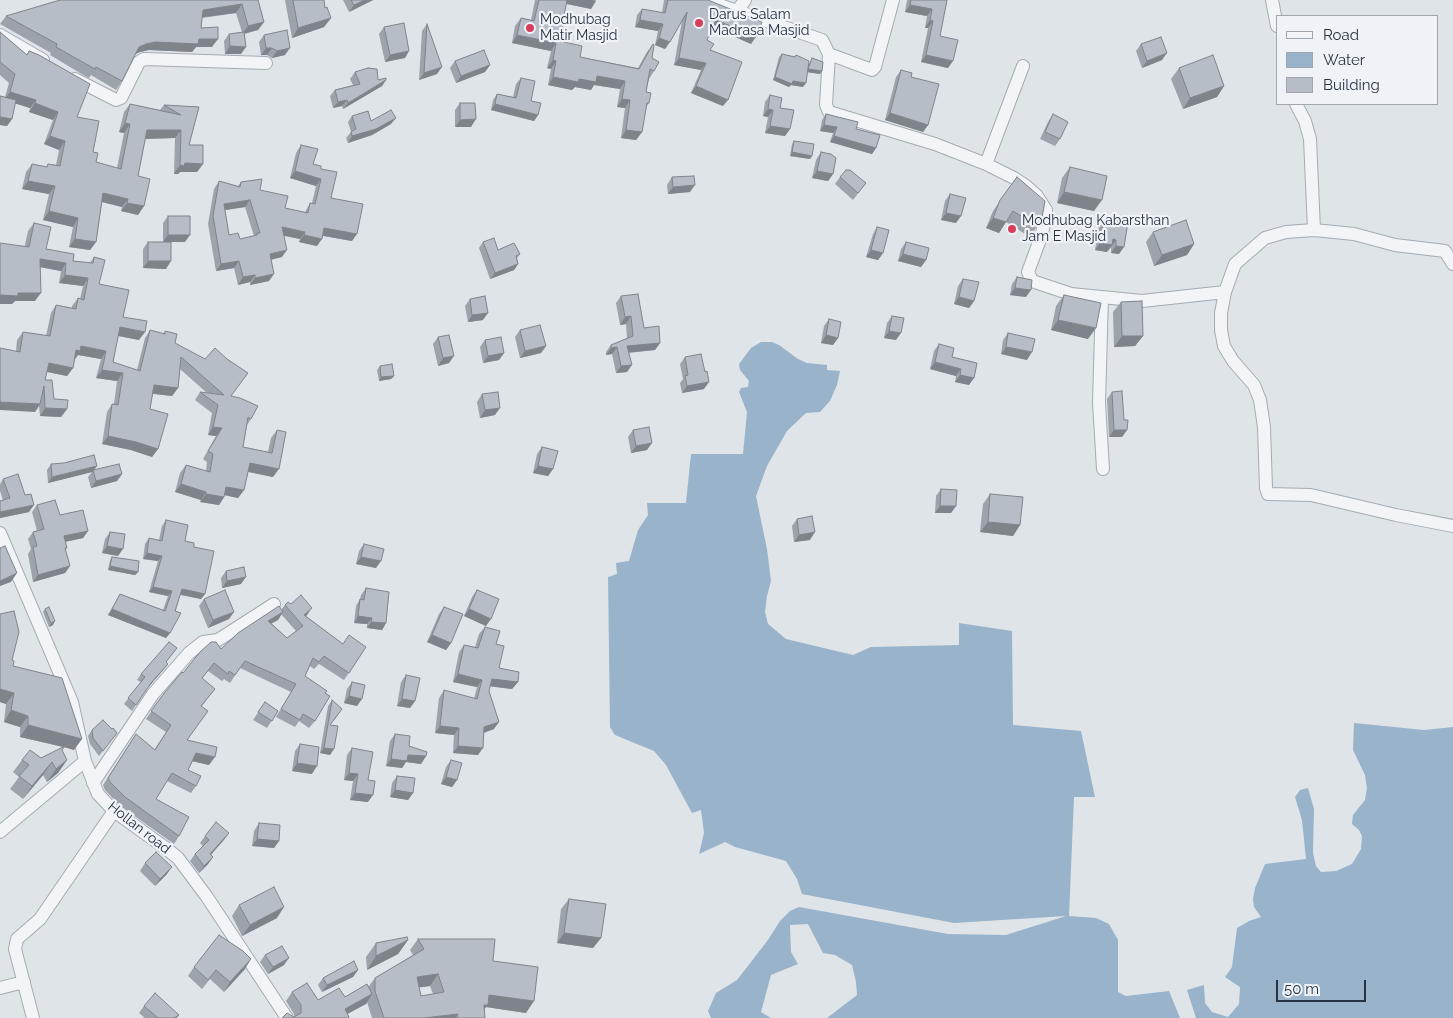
<!DOCTYPE html>
<html>
<head>
<meta charset="utf-8">
<style>
  body { margin:0 }
  #map { position:relative; width:1453px; height:1018px; overflow:hidden; background:#dfe4e9; font-family:Raleway,sans-serif }
  canvas { display:block }
  .legend { position:absolute; left:1276px; top:15px; width:162px; height:90px; box-sizing:border-box; background:#eff3f7; border:1px solid #9fa6ae; margin:0; padding:6px 9px; list-style:none; font-size:15px; color:#273241 }
  .legend li { display:flex; align-items:center; gap:10px; height:25px }
  .legend b { width:25px; border:1px solid #9fa6ae }
  .scale { position:absolute; left:1276px; top:980px; width:90px; height:22px; box-sizing:border-box; border:2px solid #273241; border-top:0; padding-left:6px; font-size:15px; line-height:18px; white-space:nowrap; color:#273241; -webkit-text-stroke:4px #eff3f7; paint-order:stroke }
</style>
</head>
<body>
<div id="map">
<canvas width="1453" height="1018"></canvas>
<ul class="legend">
<li><b style="height:6px;background:#f2f4f7"></b>Road</li>
<li><b style="height:14px;background:#99b3cb"></b>Water</li>
<li><b style="height:14px;background:#b6bdc6"></b>Building</li>
</ul>
<div class="scale">50 m</div>
</div>
<script>
const ctx = document.querySelector('canvas').getContext('2d');
ctx.lineJoin = 'round';
function fillPath(path, color) {
  ctx.fillStyle = color;
  ctx.fill(path, 'evenodd');
}
function shape(rows) {
  const path = new Path2D();
  for (const r of rows) {
    path.moveTo(r[0], r[1]);
    for (let i = 2; i < r.length; i += 2) path.lineTo(r[i], r[i + 1]);
  }
  return path;
}
function strokePath(path, color, width, dash) {
  ctx.strokeStyle = color;
  ctx.lineWidth = width;
  ctx.lineCap = dash ? 'butt' : 'round';
  ctx.setLineDash(dash || []);
  ctx.stroke(path);
}
function label(font, color, halo, rows, align = 'center') {
  ctx.font = font + ' Raleway,sans-serif';
  ctx.lineWidth = 4.5;
  ctx.setLineDash([]);
  ctx.textBaseline = 'middle';
  ctx.strokeStyle = halo;
  ctx.fillStyle = color;
  for (const [text, x, y, turn = 0] of rows) {
    ctx.save();
    ctx.translate(x, y);
    ctx.rotate((+turn || 0) * Math.PI / 180);
    ctx.textAlign = isNaN(turn) ? turn : align;
    if (halo) ctx.strokeText(text, 0, 0);
    ctx.fillText(text, 0, 0);
    ctx.restore();
  }
}
fillPath(shape([
  [761,342,772,342,779,345,798,359,807,363,827,365,827,370,840,371,837,385,830,401,820,412,806,413,787,431,767,466,756,496,767,549,771,581,767,596,765,612,768,624,786,639,853,655,871,647,959,645,959,623,1012,631,1013,725,1081,731,1095,797,1074,797,1069,916,1096,918,1109,924,1118,940,1118,992,1126,996,1169,991,1180,1018,827,1018,857,995,856,982,852,965,835,955,823,953,808,924,790,925,791,952,798,964,771,975,761,1012,771,1018,711,1018,708,1011,716,993,737,980,768,940,780,921,790,911,799,907,948,934,1006,935,1066,916,954,923,802,894,797,879,786,861,735,847,725,842,699,854,704,833,701,810,692,813,666,765,654,751,615,735,610,727,608,577,617,574,616,563,629,561,638,530,648,515,647,503,686,503,691,454,743,454,747,412,739,392,741,388,748,387,749,381,740,370,739,364,751,348],
  [1354,723,1424,730,1453,727,1453,1018,1196,1018,1187,990,1204,985,1205,1003,1212,1012,1228,1017,1239,1004,1240,987,1225,977,1232,967,1237,928,1249,921,1261,917,1254,907,1253,899,1255,888,1265,864,1306,859,1302,820,1295,797,1300,790,1308,788,1314,809,1313,853,1316,866,1321,872,1336,871,1352,864,1361,849,1362,836,1359,830,1352,824,1353,815,1365,800,1367,788,1365,775,1353,750]
]), '#99b3cb');
const street = shape([
  [705,0,822,40,829,54,826,105,829,112,935,144,986,164,1014,178,1026,186,1037,196,1046,210,1042,234,1028,272,1032,281,1071,294,1142,301,1225,292,1221,313,1221,330,1224,346,1233,361,1254,385,1260,400,1264,427,1266,488,1268,494,1311,495,1396,515,1453,526],
  [1272,0,1277,26],
  [738,10,745,0],
  [0,35,43,60],
  [829,54,872,70,875,67,893,0],
  [75,79,116,100,121,98,139,62,144,59,266,63],
  [1296,104,1305,121,1310,139,1314,230],
  [986,164,1023,66],
  [1225,292,1235,264,1265,238,1286,232,1314,230,1354,234,1395,245,1445,251,1453,264],
  [1102,297,1099,403,1103,469],
  [0,533,72,702,85,761,98,794,114,811,167,849,178,858,207,897,287,1018],
  [93,783,153,694,189,653,203,642,218,640,274,604],
  [0,832,85,761],
  [0,988,24,982],
  [33,1018,15,949,17,939,40,919,114,811]
]);
strokePath(street, '#a4abb3', 14);
strokePath(street, '#f2f4f7', 12);
fillPath(shape([
  [258,0,264,22,258,30,245,34,241,54,225,54,224,41,229,34,242,32,236,13,202,18,201,28,212,47,196,47,192,52,149,50,140,52,135,54,122,81,116,90,91,75,89,78,80,73,50,55,51,53,0,24,6,16],
  [285,0,324,0,325,8,331,18,324,27,292,38],
  [343,0,373,0,349,12],
  [535,0,596,0,591,9,566,4,562,27,564,42,580,57,638,68,647,52,653,44,652,58,654,71,649,79,646,92,649,103,646,107,642,132,636,140,621,138,625,108,617,107,620,89,594,85,591,90,575,87,572,90,548,85,551,69,547,68,551,51,512,43,515,26,521,18,531,20],
  [664,0,708,0,751,44,713,27,707,40,710,50,723,106,691,93,701,70,674,65,682,21,665,49,655,45,658,31,635,27,637,15,642,9,662,13],
  [907,0,947,0,940,36,948,68,921,62,928,28,925,28,927,16,905,12],
  [427,24,437,74,419,80,422,31],
  [384,27,405,58,385,62,379,34],
  [0,32,27,55,29,51,77,117,93,152,96,162,117,168,124,133,119,132,124,112,130,104,160,110,164,105,199,107,189,145,203,164,197,172,180,172,178,174,174,174,175,138,145,139,138,176,144,206,138,215,121,211,122,207,102,202,96,242,90,250,69,247,73,227,43,220,49,194,22,189,26,172,32,164,46,167,48,164,56,165,59,150,44,144,53,120,29,112,30,108,15,103,12,119,7,126,0,125,0,96,5,97,9,83,0,75],
  [264,35,285,55,272,58,267,55,261,55,259,42],
  [1141,44,1162,60,1142,68,1136,51],
  [782,54,795,57,796,55,809,65,812,58,820,74,807,72,803,87,791,85,789,87,773,80,779,57],
  [455,61,490,65,485,72,456,83,450,68],
  [1179,68,1224,86,1217,97,1183,109,1171,79],
  [901,70,911,77,928,125,923,132,885,120,896,77],
  [355,72,378,80,386,80,382,86,343,109,342,106,333,108,330,96,335,90,353,85,350,79],
  [521,78,531,101,538,115,534,121,491,110,493,100,497,94,513,97,516,84],
  [770,95,780,108,790,129,785,136,765,133,768,117,763,116,765,102],
  [460,103,471,127,455,127,455,110],
  [826,114,876,148,872,154,830,142,833,133,820,131,822,120],
  [1053,114,1060,139,1055,146,1040,139,1048,122],
  [352,116,371,121,391,124,372,135,348,143,346,138,351,132,348,122],
  [794,141,810,159,790,156,792,144],
  [301,145,313,164,321,169,331,198,352,241,323,236,317,246,299,242,300,239,284,236,282,257,271,260,269,281,250,285,250,282,238,285,234,268,216,271,208,224,214,189,219,181,238,186,241,182,260,190,285,208,305,212,310,203,312,203,316,186,290,178,296,153],
  [245,207,254,236,240,239,229,235,225,210],
  [821,152,833,174,828,181,812,178,816,160],
  [1070,167,1094,211,1057,203,1062,178],
  [672,177,690,192,668,194,667,185],
  [840,177,866,183,853,200,835,184],
  [1017,177,1037,226,1030,237,1006,222,999,233,986,228,993,211],
  [950,194,956,223,941,220,945,201],
  [168,216,185,242,163,242,163,223],
  [1104,218,1128,222,1119,254,1111,253,1111,247,1107,252,1095,250,1099,225],
  [34,223,46,249,73,261,90,263,94,257,99,284,123,317,139,340,118,336,113,362,137,370,145,338,150,330,164,334,165,331,175,343,231,396,251,419,247,425,243,447,268,452,271,438,277,430,273,477,248,472,244,490,238,498,224,495,224,497,219,505,200,502,201,500,175,492,180,473,186,465,206,471,207,462,203,459,216,436,208,435,212,413,195,400,200,392,207,393,180,369,178,388,172,396,153,394,150,409,158,449,152,457,131,450,102,444,107,412,112,404,114,404,117,381,96,378,101,359,78,355,75,359,73,368,67,376,47,372,45,380,54,399,67,409,61,417,40,416,39,406,35,412,16,351,17,340,23,332,46,336,51,313,56,305,72,308,72,306,78,298,80,299,83,286,59,283,61,271,40,267,35,301,15,301,12,304,28,231],
  [877,227,883,253,878,260,866,257,873,234],
  [1153,232,1194,244,1187,255,1154,266,1146,242],
  [148,242,166,269,143,268,143,249],
  [483,242,498,250,520,254,517,258,518,264,514,270,490,279,479,248],
  [906,242,926,260,921,267,898,261,901,249],
  [1017,277,1026,297,1010,295,1012,284],
  [963,279,974,301,969,308,954,304,958,286],
  [1064,295,1088,339,1051,330,1056,306],
  [621,296,644,328,660,343,655,350,629,353,627,372,616,373,612,354,606,355,606,352,611,345,627,338,626,324,620,325,616,303],
  [470,299,483,320,468,322,465,306],
  [1121,302,1143,336,1135,346,1114,347,1113,312],
  [892,316,896,340,884,338,887,323],
  [829,319,838,338,833,345,821,343,824,326],
  [520,330,546,346,541,353,520,358,515,337],
  [1008,333,1027,360,1001,354,1003,340],
  [438,337,449,363,438,366,433,344],
  [485,340,504,353,499,360,483,363,480,347],
  [939,344,952,357,977,363,969,385,955,382,956,376,930,369,934,351],
  [685,357,704,389,682,393,680,383,683,379,680,364],
  [380,366,394,376,391,379,379,381,377,370],
  [1112,392,1124,420,1127,430,1122,437,1109,437,1107,399],
  [482,394,495,415,480,418,477,402],
  [633,430,647,450,631,453,628,437],
  [542,447,553,469,548,476,533,473,537,454],
  [51,464,97,466,94,470,122,474,117,481,91,488,88,477,92,472,48,483,47,470],
  [3,479,29,512,0,518,0,501,3,500,0,491,0,484],
  [941,489,956,506,951,513,935,513,936,496],
  [990,494,1020,525,1013,536,980,532,983,504],
  [37,505,60,515,88,531,83,538,65,542,67,548,65,550,70,566,65,573,33,582,28,554,31,549,28,539,33,532,37,531,32,512],
  [797,519,810,540,794,542,792,526],
  [166,520,185,541,194,547,205,594,201,599,180,595,170,633,166,638,108,615,117,599,120,594,163,610,168,596,149,592,158,561,143,559,145,544,149,538,159,540,162,526],
  [110,532,118,556,102,553,105,539],
  [364,544,376,568,356,564,359,551],
  [112,557,138,572,135,575,108,570,110,560],
  [226,571,241,584,222,588,221,578],
  [366,588,386,623,382,630,367,628,367,624,354,623,356,606,360,599,361,595],
  [477,590,486,626,464,616,472,597],
  [204,599,229,619,208,628,199,606],
  [285,605,307,615,306,616,342,644,366,647,344,680,319,664,314,669,310,666,305,676,325,693,315,721,309,728,299,721,295,727,276,717,291,692,240,668,230,683,224,679,222,681,208,671,202,678,215,689,202,706,187,740,209,765,193,761,188,770,196,786,191,793,167,781,156,799,179,836,174,844,119,805,105,790,103,785,136,734,154,750,166,732,146,719,165,692,183,673,281,610],
  [281,614,296,631,287,638,271,623,278,620],
  [444,607,451,643,446,650,427,642,439,614],
  [45,609,53,625,49,627,43,612],
  [0,614,13,666,74,750,64,747,62,751,67,760,58,773,47,782,43,775,23,799,10,789,19,777,13,772,22,760,41,758,63,747,20,737,20,727,4,722,6,704,0,702],
  [485,627,496,644,499,668,518,682,512,689,490,686,489,691,494,729,484,733,478,755,453,753,454,735,435,733,439,698,444,690,474,699,477,687,453,682,459,652,464,645,475,647,479,634],
  [177,648,166,662,164,669,147,688,132,711,124,704,141,682,137,680,141,674],
  [406,675,415,701,410,708,397,706,401,682],
  [352,682,357,706,344,703,347,689],
  [332,700,338,715,330,725,330,755,320,753,328,706],
  [265,702,278,711,267,728,253,720],
  [112,729,117,733,99,756,90,744,88,736,92,730],
  [395,734,409,746,426,756,421,764,406,762,402,768,386,766,390,741],
  [300,744,312,774,292,771,295,751],
  [352,748,368,780,368,802,350,800,353,781,344,780,347,755],
  [451,760,457,780,452,787,441,784,446,767],
  [397,776,413,793,408,800,390,797,392,783],
  [259,823,279,841,274,848,252,846,254,831],
  [229,833,211,855,213,857,208,864,199,873,190,861,195,854,203,846,200,843,205,836],
  [145,863,167,874,155,886,140,871],
  [569,899,601,938,593,948,557,943,561,909],
  [239,905,277,918,242,936,232,916],
  [418,939,493,961,526,1013,486,1007,484,1010,485,1018,372,1018,367,1002,366,1004,294,1016,294,1014,286,1001,292,992,318,1000,345,997,369,986,375,978,413,955,410,950],
  [430,986,433,994,421,996,419,987],
  [408,940,398,954,367,970,366,957,376,943],
  [265,955,284,965,268,974,260,962],
  [194,967,245,969,224,992,210,979,202,989,188,976],
  [358,970,353,977,322,992,318,985,323,978],
  [144,1006,179,1015,177,1018,145,1018,139,1013]
]), '#9da3aa');
fillPath(shape([
  [365,0,373,0,349,12,354,5],
  [565,0,592,0,596,1,591,9,563,3],
  [242,4,236,13,197,18,203,10],
  [910,5,932,9,927,16,905,12],
  [331,18,324,27,292,38,298,28],
  [640,20,663,24,658,31,635,27],
  [716,20,756,37,751,44,711,26],
  [930,20,933,21,928,28,925,28],
  [264,22,258,30,242,34,248,26],
  [517,35,556,43,551,51,512,43],
  [659,38,670,42,665,49,655,45],
  [199,39,218,39,212,47,196,47,192,52,149,50,140,52,133,55,139,47,146,44,155,42],
  [230,46,246,47,241,54,225,54],
  [266,48,272,48,267,55,261,55],
  [290,48,285,55,272,58,277,51],
  [409,51,405,58,385,62,390,55],
  [1167,53,1162,60,1142,68,1147,61],
  [926,55,953,61,948,68,921,62],
  [679,58,706,63,701,70,674,65],
  [553,60,556,61,551,69,547,68],
  [490,65,485,72,456,83,461,76],
  [442,67,437,74,419,80,424,73],
  [808,69,822,71,820,74,806,72],
  [597,76,625,81,620,89,594,85,591,90,575,87,572,90,548,85,553,77,579,79],
  [775,77,793,81,806,83,803,87,791,85,789,87,773,80],
  [386,80,382,86,343,109,348,103],
  [696,86,728,100,723,106,691,93],
  [1224,86,1217,97,1183,109,1190,98],
  [10,92,36,100,30,108,4,100],
  [622,99,630,100,625,108,617,107],
  [347,100,342,106,333,108,338,102],
  [35,103,58,112,53,120,29,112],
  [495,104,538,115,534,121,491,110],
  [768,109,773,110,768,117,763,116],
  [890,113,928,125,923,132,885,120],
  [0,117,12,119,7,126,0,125],
  [396,118,391,124,372,135,348,143,352,136],
  [476,119,471,127,455,127,460,120],
  [125,123,130,124,124,133,119,132],
  [824,125,837,127,833,133,820,131],
  [770,126,790,129,785,136,765,133],
  [147,130,181,130,175,138,141,139],
  [626,130,642,132,636,140,621,138],
  [50,136,65,141,59,150,44,144],
  [834,136,876,148,872,154,830,142],
  [792,152,812,156,810,159,790,156],
  [185,163,203,164,197,172,180,172,178,174,174,174,180,165],
  [295,171,321,179,316,186,290,178],
  [817,171,833,174,828,181,812,178],
  [28,181,55,186,49,194,22,189],
  [695,185,690,192,668,194,673,187],
  [1064,192,1102,200,1094,211,1057,203],
  [103,193,128,199,122,207,98,201],
  [250,200,245,207,219,211,224,204],
  [127,203,144,206,138,215,121,211],
  [49,211,78,218,73,227,43,220],
  [946,213,961,216,956,223,941,220],
  [993,218,1006,222,999,233,986,228],
  [282,227,305,232,300,239,277,234],
  [324,228,357,234,352,241,319,235],
  [168,235,190,235,185,242,163,242],
  [304,235,322,239,317,246,299,242],
  [75,239,96,242,90,250,69,247],
  [1113,239,1116,240,1107,252,1095,250,1100,243],
  [1194,244,1187,255,1154,266,1162,255],
  [1116,246,1124,247,1119,254,1111,253],
  [287,250,282,257,264,261,270,254],
  [871,250,883,253,878,260,866,257],
  [903,254,926,260,921,267,898,261],
  [40,259,66,263,61,271,34,266],
  [148,261,171,261,166,269,143,268],
  [239,261,234,268,216,271,221,264],
  [518,264,514,270,490,279,495,273],
  [274,274,269,281,250,285,255,278],
  [65,275,88,278,83,286,59,283],
  [255,275,250,282,238,285,243,277],
  [1015,288,1031,290,1026,297,1010,295],
  [18,293,41,293,35,301,15,301,12,304,0,304,0,295],
  [959,297,974,301,969,308,954,304],
  [488,313,483,320,468,322,472,315],
  [631,316,626,324,620,325,625,317],
  [1058,320,1096,328,1088,339,1051,330],
  [120,327,145,332,139,340,114,335],
  [889,331,901,333,896,340,884,338],
  [826,335,838,338,833,345,821,343],
  [1122,336,1143,336,1135,346,1114,347],
  [660,343,655,350,622,353,627,346],
  [81,346,106,351,101,359,78,355,75,359,71,358,76,350],
  [546,346,541,353,520,358,525,351],
  [617,347,612,354,606,355,611,348],
  [1006,347,1032,352,1027,360,1001,354],
  [504,353,499,360,483,363,488,356],
  [454,356,449,363,438,366,443,358],
  [935,362,961,369,956,376,930,369],
  [49,363,73,368,67,376,43,371],
  [632,365,627,372,616,373,621,366],
  [102,370,123,373,117,381,96,378],
  [960,375,974,378,969,385,955,382],
  [394,376,391,379,379,381,381,377],
  [709,382,704,389,682,393,687,386],
  [154,385,178,388,172,396,148,393],
  [0,402,40,404,35,412,0,410],
  [45,408,67,409,61,417,40,416],
  [500,408,495,415,480,418,485,410],
  [213,427,222,428,216,436,208,435],
  [1114,430,1127,430,1122,437,1109,437],
  [108,436,136,442,158,449,152,457,131,450,102,444],
  [652,443,647,450,631,453,636,446],
  [250,463,279,469,273,477,245,471],
  [97,466,92,472,48,483,52,477],
  [538,466,553,469,548,476,533,473],
  [122,474,117,481,91,488,96,481],
  [181,484,206,492,201,500,175,492],
  [226,487,244,490,238,498,220,494],
  [206,494,224,497,219,505,200,502],
  [34,505,29,512,0,518,0,512],
  [940,506,956,506,951,513,935,513],
  [988,522,1020,525,1013,536,980,532],
  [88,531,83,538,59,543,64,536],
  [815,532,810,540,794,542,799,535],
  [107,546,123,549,118,556,102,553],
  [147,553,162,556,158,561,143,559],
  [361,557,381,561,376,568,356,564],
  [70,566,65,573,33,582,38,575],
  [110,566,138,572,135,575,108,570],
  [17,573,11,582,0,586,0,581],
  [246,577,241,584,222,588,227,581],
  [153,587,172,591,168,596,149,592],
  [182,589,205,594,201,599,178,594],
  [312,608,307,615,299,622,304,615],
  [112,609,170,633,166,638,108,615],
  [469,609,491,619,486,626,464,616],
  [234,612,229,619,208,628,213,620],
  [283,612,278,620,263,628,268,621],
  [358,616,372,618,367,624,354,623],
  [55,621,53,625,49,627,51,623],
  [371,622,386,623,382,630,367,628],
  [432,635,451,643,446,650,427,642],
  [168,664,164,669,147,689,151,683],
  [458,674,482,680,477,687,453,682],
  [492,679,518,682,512,689,487,686],
  [0,689,14,693,6,704,0,702],
  [349,696,362,699,357,706,344,703],
  [402,699,415,701,410,708,397,706],
  [11,710,28,716,20,727,4,722],
  [499,722,494,729,479,734,484,727],
  [28,725,82,739,74,750,64,747,56,759,64,747,20,737],
  [440,726,459,728,454,735,435,733],
  [458,746,483,748,478,755,453,753],
  [324,748,334,749,330,755,320,753],
  [196,753,215,757,209,765,191,761],
  [408,755,426,756,421,764,406,762,402,768,386,766,391,759],
  [67,760,58,773,47,782,56,769],
  [52,762,43,775,23,799,32,786],
  [297,763,317,766,312,774,292,771],
  [349,773,358,774,353,781,344,780],
  [446,777,457,780,452,787,441,784],
  [395,790,413,793,408,800,390,797],
  [355,793,373,795,368,802,350,800],
  [229,833,224,840,205,861,210,854],
  [257,839,279,841,274,848,252,846],
  [213,857,208,864,199,873,204,866],
  [172,867,167,874,155,886,160,879],
  [284,907,277,918,242,936,250,925],
  [564,933,601,938,593,948,557,943],
  [408,940,398,954,367,970,376,956],
  [289,958,284,965,268,974,273,967],
  [251,959,245,969,224,992,230,982],
  [358,970,353,977,322,992,327,985],
  [438,974,430,986,409,989,417,977],
  [372,994,366,1004,340,1018,345,1009],
  [489,995,534,1001,526,1013,486,1007,479,1017],
  [458,1014,455,1018,424,1018]
]), '#7f848b');
const building = shape([
  [60,0,258,0,264,22,248,26,242,4,203,10,201,28,218,27,218,39,199,39,198,44,155,42,146,44,139,47,122,81,96,67,95,69,86,64,56,47,57,44,6,16,60,0],
  [293,0,324,0,325,8,327,7,331,18,298,28,293,0],
  [351,0,365,0,354,5,351,0],
  [539,0,567,0,562,27,567,28,564,42,582,46,580,57,639,69,653,44,654,45,652,58,659,62,654,71,650,69,646,92,651,93,649,103,647,103,642,132,626,130,630,100,622,99,625,81,597,76,596,82,579,79,578,82,553,77,556,61,553,60,556,43,517,35,521,18,534,21,539,0],
  [668,0,708,0,762,22,756,37,716,20,707,40,714,44,710,50,742,62,728,100,696,86,706,63,679,58,687,12,670,42,659,38,663,24,640,20,642,9,665,13,668,0],
  [911,0,947,0,940,36,958,40,953,61,926,55,933,21,930,20,932,9,910,5,911,0],
  [404,23,409,51,390,55,384,27,404,23],
  [427,24,442,67,424,73,427,24],
  [287,30,290,48,277,51,272,48,266,48,264,35,287,30],
  [0,32,27,55,29,51,39,55,90,84,77,117,99,121,93,152,98,153,96,162,121,169,130,124,125,123,130,104,181,115,164,105,199,107,189,145,203,145,203,164,185,163,184,166,180,165,181,130,147,130,138,176,150,179,144,206,127,203,128,199,103,193,96,242,75,239,78,218,49,211,55,186,28,181,32,164,47,167,48,164,60,166,65,141,50,136,58,112,35,103,36,100,10,92,15,74,0,62,0,32],
  [244,32,246,47,230,46,229,34,244,32],
  [1161,37,1167,53,1147,61,1141,44,1161,37],
  [484,50,490,65,461,76,455,61,484,50],
  [782,54,795,57,796,55,809,61,806,83,793,81,792,84,775,77,782,54],
  [1213,55,1224,86,1190,98,1179,68,1213,55],
  [812,58,823,62,822,71,808,69,812,58],
  [368,68,377,69,378,80,386,78,386,80,348,103,347,100,338,102,335,90,360,84,355,72,368,68],
  [901,70,912,73,911,77,939,84,928,125,890,113,901,70],
  [521,78,535,81,531,101,541,103,538,115,495,104,497,94,516,98,521,78],
  [770,95,782,98,780,108,794,110,790,129,770,126,773,110,768,109,770,95],
  [0,96,16,100,12,119,0,117,0,96],
  [460,103,475,103,476,119,460,120,460,103],
  [391,110,396,118,376,129,352,136,351,132,356,129,352,116,368,111,371,121,391,110],
  [826,114,858,122,856,129,880,135,876,148,834,136,837,127,824,125,826,114],
  [1053,114,1068,122,1060,139,1045,132,1053,114],
  [794,141,814,144,812,156,792,152,794,141],
  [301,145,318,149,313,164,321,166,321,169,337,172,331,198,363,204,357,234,324,228,322,239,304,235,305,232,282,227,287,250,270,254,274,274,255,278,255,275,243,277,239,261,221,264,213,216,219,181,240,187,241,182,262,179,260,190,288,196,285,208,308,213,310,203,315,204,321,179,295,171,301,145],
  [250,200,260,233,257,233,257,235,240,239,238,233,229,235,224,204,250,200],
  [821,152,831,154,836,158,833,174,817,171,821,152],
  [1070,167,1107,176,1102,200,1064,192,1070,167],
  [846,170,850,170,866,183,858,193,840,177,846,170],
  [694,176,695,185,673,187,672,177,694,176],
  [1017,177,1045,201,1042,218,1037,226,1013,211,1006,222,993,218,1000,200,1017,177],
  [950,194,966,198,961,216,946,213,950,194],
  [168,216,190,216,190,235,168,235,168,216],
  [1104,218,1128,222,1124,247,1116,246,1116,240,1113,239,1112,245,1100,243,1104,218],
  [1186,220,1194,244,1162,255,1153,232,1186,220],
  [34,223,51,227,46,249,74,254,73,261,93,263,94,257,105,260,99,284,129,290,123,317,147,321,145,332,120,327,113,362,140,371,150,330,165,334,165,331,177,334,175,343,205,359,215,348,227,359,248,373,231,396,240,398,258,406,251,419,248,417,243,447,272,453,277,430,286,432,279,469,250,463,244,490,226,487,224,497,206,494,206,492,181,484,186,465,210,472,213,454,208,451,222,428,213,427,218,405,200,392,224,395,181,357,178,388,154,385,150,409,168,414,158,449,136,442,108,436,112,404,118,405,123,373,102,370,106,351,81,346,80,351,76,350,73,368,49,363,45,380,52,380,54,399,68,400,67,409,45,408,44,386,40,404,0,402,0,348,20,352,23,332,50,336,56,305,76,309,78,298,84,300,88,278,65,275,66,263,40,259,41,293,18,293,18,296,0,295,0,243,29,247,34,223],
  [877,227,889,230,883,253,871,250,877,227],
  [494,238,498,250,514,243,520,254,516,256,518,264,495,273,483,242,494,238],
  [148,242,171,242,171,261,148,261,148,242],
  [906,242,929,248,926,260,903,254,906,242],
  [1017,277,1032,280,1031,290,1015,288,1017,277],
  [963,279,979,282,974,301,959,297,963,279],
  [638,294,644,328,659,326,660,343,627,346,632,365,621,366,617,347,611,348,611,345,633,336,631,316,625,317,621,296,638,294],
  [1064,295,1101,303,1096,328,1058,320,1064,295],
  [485,296,488,313,472,315,470,299,485,296],
  [1142,301,1143,336,1122,336,1121,302,1142,301],
  [892,316,904,318,901,333,889,331,892,316],
  [829,319,841,322,838,338,826,335,829,319],
  [540,325,546,346,525,351,520,330,540,325],
  [1008,333,1035,339,1032,352,1006,347,1008,333],
  [449,335,454,356,443,358,438,337,449,335],
  [501,337,504,353,488,356,485,340,501,337],
  [939,344,954,348,952,357,977,363,974,378,960,375,961,369,935,362,939,344],
  [701,354,705,372,707,371,709,382,687,386,685,376,688,375,685,357,701,354],
  [392,364,394,376,381,377,380,366,392,364],
  [1122,391,1124,420,1128,420,1127,430,1114,430,1112,392,1122,391],
  [498,392,500,408,485,410,482,394,498,392],
  [649,427,652,443,636,446,633,430,649,427],
  [542,447,558,451,553,469,538,466,542,447],
  [94,455,97,466,52,477,51,464,64,463,94,455],
  [119,464,122,474,96,481,93,470,119,464],
  [18,474,25,495,31,494,34,505,0,512,0,501,10,498,3,479,18,474],
  [941,489,957,490,956,506,940,506,941,489],
  [990,494,1023,497,1020,525,988,522,990,494],
  [55,500,60,515,83,510,88,531,64,536,67,548,65,548,70,566,38,575,33,547,37,546,33,532,44,529,37,505,55,500],
  [812,516,815,532,799,535,797,519,812,516],
  [166,520,188,525,185,541,194,543,194,547,214,551,205,594,182,589,175,611,181,613,170,633,112,609,120,594,165,611,172,591,153,587,162,556,147,553,149,538,162,541,166,520],
  [110,532,125,534,123,549,107,546,110,532],
  [364,544,384,549,381,561,361,557,364,544],
  [5,546,17,573,0,581,0,548,5,546],
  [112,557,139,561,138,572,110,566,112,557],
  [244,567,246,577,227,581,226,571,244,567],
  [366,588,389,592,386,623,371,622,372,618,358,616,360,599,364,600,366,588],
  [225,590,234,612,213,620,204,599,225,590],
  [477,590,499,599,491,619,469,609,477,590],
  [301,595,312,608,304,615,343,644,349,635,366,647,349,673,324,656,319,662,313,658,305,676,327,691,325,693,330,696,315,721,303,714,300,720,281,709,296,684,245,661,235,675,229,671,228,674,214,663,202,678,215,689,201,706,208,711,187,740,217,747,215,757,196,753,188,770,201,776,196,786,172,773,156,799,189,817,179,836,125,797,110,782,108,778,136,734,155,750,171,725,151,711,165,692,182,672,183,673,200,652,211,642,216,642,221,649,238,633,279,606,283,612,268,621,287,638,303,626,285,605,288,602,291,604,301,595],
  [49,607,55,621,51,623,45,609,49,607],
  [444,607,463,614,451,643,432,635,444,607],
  [14,611,19,632,12,660,14,661,13,666,62,678,82,739,28,725,28,716,11,710,14,693,0,689,0,614,14,611],
  [485,627,500,631,496,644,504,646,499,668,519,672,518,682,492,679,489,691,499,722,484,727,483,748,458,746,459,728,440,726,444,690,477,699,482,680,458,674,464,645,478,648,485,627],
  [169,642,177,648,166,662,168,664,151,683,136,705,128,698,145,677,141,674,169,642],
  [406,675,420,678,415,701,402,699,406,675],
  [352,682,365,685,362,699,349,696,352,682],
  [332,700,342,709,330,725,338,726,334,749,324,748,332,700],
  [265,702,278,711,272,721,258,712,265,702],
  [103,720,112,729,113,728,117,733,103,751,93,738,92,730,103,720],
  [395,734,410,736,409,746,427,752,426,756,408,755,407,761,391,759,395,734],
  [300,744,319,747,317,766,297,763,300,744],
  [65,746,62,750,67,760,56,769,52,762,32,786,19,776,29,765,22,760,30,750,41,758,65,746],
  [352,748,373,752,368,780,375,781,373,795,355,793,358,774,349,773,352,748],
  [451,760,462,763,457,780,446,777,451,760],
  [397,776,415,778,413,793,395,790,397,776],
  [216,822,229,833,210,854,213,857,204,866,195,854,209,840,205,836,216,822],
  [259,823,280,825,279,841,257,839,259,823],
  [156,852,172,867,160,879,145,863,156,852],
  [274,887,284,907,250,925,239,905,274,887],
  [569,899,606,904,601,938,564,933,569,899],
  [219,935,243,951,251,959,230,982,216,970,208,980,194,967,219,935],
  [407,937,408,940,376,956,376,943,407,937],
  [418,939,495,939,493,961,538,967,534,1001,489,995,488,1005,484,1005,485,1018,457,1018,458,1014,424,1018,384,1018,375,991,375,978,424,949,418,939],
  [438,974,444,992,421,996,417,977,438,974],
  [282,946,289,958,273,967,265,955,282,946],
  [354,961,358,970,327,985,323,978,354,961],
  [307,983,318,1000,339,988,345,997,367,984,372,994,345,1009,349,1017,348,1018,282,1018,287,1013,294,1017,301,1013,301,1005,292,992,307,983],
  [155,993,179,1015,174,1018,158,1018,144,1006,155,993]
]);
fillPath(building, '#b6bdc6');
strokePath(building, '#7f848b', 1);
for (const [x, y, r, color] of [
  [699,23,5,"#d53e5c"],
  [530,28,5,"#d53e5c"],
  [1012,229,5,"#d53e5c"]
]) {
  const dot = new Path2D();
  dot.arc(x, y, r, 0, 2 * Math.PI);
  ctx.fillStyle = color;
  ctx.fill(dot);
  strokePath(dot, '#eff3f7', 2);
}
label('14px', '#273241', '#eff3f7', [
  ["Darus Salam",709,15],
  ["Madrasa Masjid",709,31],
  ["Modhubag",540,20],
  ["Matir Masjid",540,36],
  ["Modhubag Kabarsthan",1022,221],
  ["Jam E Masjid",1022,237]
], 'left');
label('14px', '#273241', '#eff3f7', [
  ["Hollan road",139,828,38]
]);
</script>
</body>
</html>
